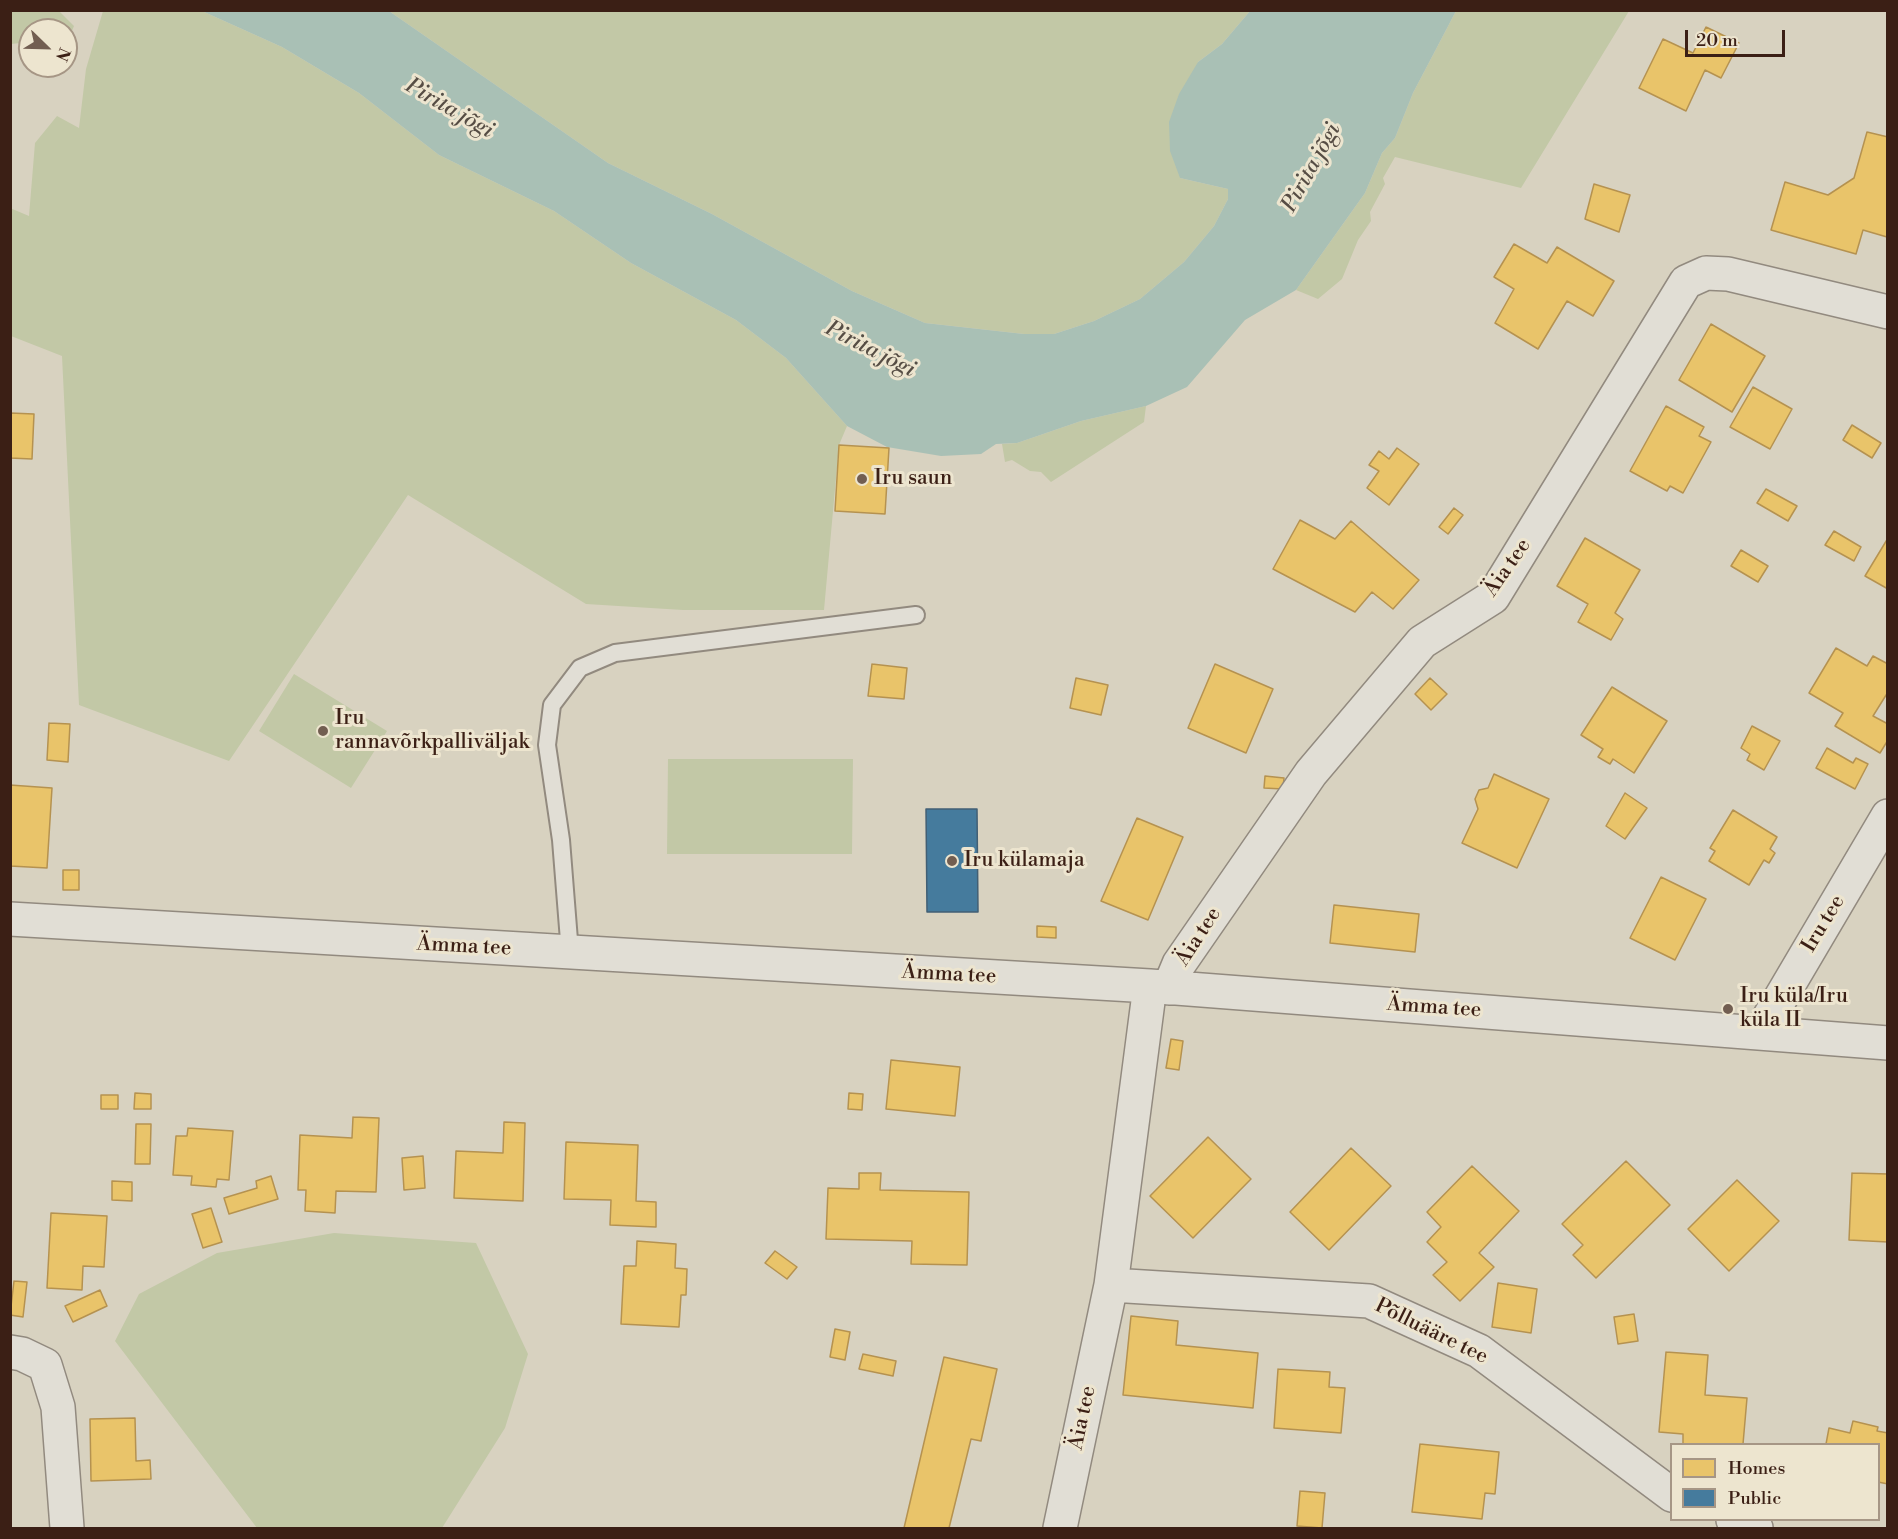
<!DOCTYPE html>
<html>
<head>
<meta charset="utf-8">
<style>
  body { margin:0 }
  #map { position:relative; width:1898px; height:1539px; overflow:hidden; background:#d8d2c0; font-family:"Libre Bodoni",serif }
  canvas { display:block }
  .frame { position:absolute; inset:0; border:12px solid #3b1f15; pointer-events:none }
  .legend { position:absolute; left:1670px; top:1443px; width:210px; height:78px; box-sizing:border-box; background:#ede5cf; border:2px solid #a69685; margin:0; padding:8px 10px; list-style:none; font-size:18px; color:#3b1f15 }
  .legend li { display:flex; align-items:center; gap:12px; height:30px }
  .legend b { width:30px; border:2px solid #a69685 }
  .north { position:absolute; left:18px; top:18px; width:60px; height:60px; box-sizing:border-box; background:#ede5cf; border:2px solid #a69685; border-radius:50%; rotate:113deg; font-size:16px; font-weight:700; line-height:24px; text-align:center; color:#3b1f15 }
  .north::after { content:''; display:block; margin:auto; width:21px; height:27px; background:#725e51; clip-path:polygon(50% 0,100% 100%,50% 72%,0 100%) }
  .scale { position:absolute; left:1685px; top:30px; width:100px; height:27px; box-sizing:border-box; border:3px solid #3b1f15; border-top:0; padding-left:8px; font-size:18px; line-height:21px; white-space:nowrap; color:#3b1f15; -webkit-text-stroke:4px #ede5cf; paint-order:stroke }
</style>
</head>
<body>
<div id="map">
<canvas width="1898" height="1539"></canvas>
<div class="frame"></div>
<ul class="legend">
<li><b style="height:16px;background:#e9c46a"></b>Homes</li>
<li><b style="height:16px;background:#457b9d"></b>Public</li>
</ul>
<div class="north">N</div>
<div class="scale">20 m</div>
</div>
<script>
const ctx = document.querySelector('canvas').getContext('2d');
ctx.lineJoin = 'round';
function fillPath(path, color) {
  ctx.fillStyle = color;
  ctx.fill(path, 'evenodd');
}
function shape(rows) {
  const path = new Path2D();
  for (const r of rows) {
    path.moveTo(r[0], r[1]);
    for (let i = 2; i < r.length; i += 2) path.lineTo(r[i], r[i + 1]);
  }
  return path;
}
function strokePath(path, color, width, dash) {
  ctx.strokeStyle = color;
  ctx.lineWidth = width;
  ctx.lineCap = dash ? 'butt' : 'round';
  ctx.setLineDash(dash || []);
  ctx.stroke(path);
}
function label(font, color, halo, rows, align = 'center') {
  ctx.font = font + ' "Libre Bodoni",serif';
  ctx.lineWidth = 6;
  ctx.setLineDash([]);
  ctx.textBaseline = 'middle';
  ctx.strokeStyle = halo;
  ctx.fillStyle = color;
  for (const [text, x, y, turn = 0] of rows) {
    ctx.save();
    ctx.translate(x, y);
    ctx.rotate((+turn || 0) * Math.PI / 180);
    ctx.textAlign = isNaN(turn) ? turn : align;
    if (halo) ctx.strokeText(text, 0, 0);
    ctx.fillText(text, 0, 0);
    ctx.restore();
  }
}
fillPath(shape([
  [11,10,59,11,74,26,69,38,66,39,66,30,30,30,30,42,11,44],
  [103,11,202,11,282,47,359,93,439,155,554,211,631,263,736,320,786,358,847,426,839,445,824,610,683,610,586,604,408,495,229,761,79,705,62,356,11,336,10,208,29,216,35,143,57,116,79,128,86,69],
  [389,11,1250,11,1222,44,1198,62,1180,178,1228,189,1228,199,1214,226,1184,262,1140,299,1094,321,1054,334,1024,334,925,323,852,291,712,214,608,163],
  [1456,11,1629,11,1521,188,1395,157,1383,178,1385,184,1370,212,1371,221,1358,240,1342,279,1318,299,1296,290,1365,193,1382,153,1395,138,1413,93],
  [1146,406,1144,422,1051,482,1041,472,1030,471,1012,460,1005,462,1002,444,1017,443,1081,421],
  [294,674,387,731,351,788,259,731],
  [668,759,853,759,852,854,667,854],
  [334,1233,476,1243,528,1354,505,1428,442,1528,257,1528,115,1341,139,1294,217,1253]
]), '#c2c8a6');
fillPath(shape([
  [202,11,389,11,608,163,712,214,852,291,925,323,1024,334,1054,334,1094,321,1140,299,1184,262,1214,226,1228,199,1228,189,1180,178,1170,151,1169,122,1179,94,1198,62,1222,44,1250,11,1456,11,1413,93,1395,138,1382,153,1365,193,1296,290,1245,320,1187,387,1146,406,1081,421,1017,443,996,444,981,454,941,456,887,447,847,426,786,358,736,320,631,263,554,211,439,155,359,93,282,47]
]), '#a9c0b5');
const homes = shape([
  [1706,27,1739,43,1721,78,1705,70,1686,111,1639,88,1663,39,1693,53,1706,27],
  [1867,132,1888,137,1887,237,1863,230,1856,254,1771,230,1785,182,1828,195,1854,178,1867,132],
  [1594,184,1630,195,1619,232,1585,219,1594,184],
  [1514,244,1547,263,1557,247,1614,281,1593,316,1567,301,1538,349,1495,323,1514,289,1494,277,1514,244],
  [1711,324,1765,356,1732,412,1679,380,1711,324],
  [1753,387,1792,409,1770,449,1730,427,1753,387],
  [1666,406,1704,427,1699,436,1711,442,1683,493,1670,486,1667,491,1630,471,1666,406],
  [10,413,34,414,32,459,10,458,10,413],
  [1852,425,1881,443,1872,458,1843,440,1852,425],
  [839,445,889,448,885,514,835,511,839,445],
  [1397,448,1419,464,1389,505,1367,488,1379,471,1369,465,1379,451,1389,459,1397,448],
  [1766,489,1797,506,1788,521,1757,503,1766,489],
  [1454,508,1463,515,1448,534,1439,527,1454,508],
  [1300,520,1335,539,1351,521,1419,580,1393,609,1372,592,1355,612,1273,569,1300,520],
  [1834,531,1861,547,1854,561,1825,545,1834,531],
  [1585,538,1640,570,1615,613,1623,619,1611,640,1578,622,1588,604,1557,586,1585,538],
  [1888,538,1888,589,1865,576,1888,538],
  [1741,550,1768,566,1758,582,1731,566,1741,550],
  [1836,648,1867,666,1873,656,1888,664,1888,692,1873,716,1888,724,1888,740,1880,753,1835,726,1843,713,1809,693,1836,648],
  [872,664,907,668,904,699,868,696,872,664],
  [1215,664,1273,689,1246,753,1188,728,1215,664],
  [1076,678,1108,685,1101,715,1070,708,1076,678],
  [1430,678,1447,694,1431,710,1415,694,1430,678],
  [1612,687,1667,721,1634,773,1613,759,1610,764,1598,757,1603,749,1581,735,1612,687],
  [49,723,70,724,68,762,47,760,49,723],
  [1752,726,1780,741,1764,770,1747,760,1750,754,1741,748,1752,726],
  [1827,748,1853,763,1856,758,1868,764,1855,789,1816,768,1827,748],
  [1494,774,1549,799,1517,868,1462,843,1478,809,1475,799,1479,790,1488,788,1494,774],
  [1265,776,1284,778,1283,789,1264,788,1265,776],
  [10,785,52,788,47,868,10,866,10,785],
  [1625,793,1647,808,1625,839,1606,826,1625,793],
  [1733,810,1777,837,1770,849,1775,853,1769,863,1764,860,1749,885,1709,861,1715,851,1710,848,1733,810],
  [1137,818,1183,837,1148,920,1101,901,1137,818],
  [63,870,79,870,79,890,63,890,63,870],
  [1661,877,1706,899,1675,960,1630,938,1661,877],
  [1334,905,1419,914,1415,952,1330,943,1334,905],
  [1037,926,1056,927,1056,938,1037,937,1037,926],
  [1171,1039,1183,1041,1179,1070,1166,1068,1171,1039],
  [891,1060,960,1067,955,1116,886,1109,891,1060],
  [135,1093,151,1094,151,1109,134,1109,135,1093],
  [849,1093,863,1094,862,1110,848,1109,849,1093],
  [101,1095,118,1095,118,1109,101,1109,101,1095],
  [353,1117,379,1118,376,1192,336,1191,335,1213,305,1211,306,1190,298,1190,300,1135,352,1138,353,1117],
  [504,1122,525,1123,523,1201,454,1198,456,1151,503,1153,504,1122],
  [136,1124,151,1124,150,1164,135,1164,136,1124],
  [188,1128,233,1131,229,1180,217,1179,216,1187,191,1185,192,1176,173,1175,176,1136,187,1136,188,1128],
  [1208,1137,1251,1179,1193,1238,1150,1196,1208,1137],
  [566,1142,638,1145,636,1201,656,1202,656,1227,610,1225,611,1200,564,1199,566,1142],
  [1351,1148,1391,1186,1329,1250,1290,1212,1351,1148],
  [423,1156,425,1188,404,1190,402,1158,423,1156],
  [1626,1161,1670,1205,1596,1278,1573,1255,1583,1245,1562,1224,1626,1161],
  [1472,1166,1519,1211,1479,1253,1494,1267,1460,1301,1433,1275,1447,1262,1427,1242,1441,1227,1427,1212,1472,1166],
  [859,1173,881,1173,880,1190,969,1192,967,1265,911,1264,912,1241,826,1239,828,1188,859,1189,859,1173],
  [1852,1173,1888,1174,1888,1242,1849,1240,1852,1173],
  [271,1176,278,1199,229,1214,224,1198,257,1188,256,1181,271,1176],
  [1737,1180,1779,1221,1729,1271,1688,1229,1737,1180],
  [112,1181,132,1182,132,1201,112,1200,112,1181],
  [211,1208,222,1242,203,1248,192,1214,211,1208],
  [51,1213,107,1216,104,1267,83,1266,82,1290,47,1288,51,1213],
  [637,1241,676,1244,675,1268,687,1269,686,1295,681,1295,679,1327,621,1324,624,1266,636,1266,637,1241],
  [775,1251,797,1267,787,1279,765,1263,775,1251],
  [14,1281,27,1282,23,1317,10,1315,14,1281],
  [1498,1283,1537,1289,1531,1333,1492,1327,1498,1283],
  [100,1290,107,1306,73,1322,65,1306,100,1290],
  [1634,1314,1638,1341,1618,1344,1614,1317,1634,1314],
  [1131,1316,1178,1321,1176,1345,1258,1353,1253,1408,1123,1395,1131,1316],
  [835,1329,850,1332,845,1360,830,1357,835,1329],
  [1666,1352,1708,1355,1705,1395,1747,1398,1743,1444,1683,1444,1683,1434,1659,1432,1666,1352],
  [863,1354,896,1361,893,1376,859,1369,863,1354],
  [944,1357,997,1369,981,1441,971,1439,949,1528,904,1528,944,1357],
  [1278,1369,1330,1372,1329,1387,1345,1388,1341,1433,1274,1428,1278,1369],
  [135,1418,136,1461,150,1460,151,1479,91,1481,90,1419,135,1418],
  [1853,1421,1878,1427,1877,1431,1888,1433,1888,1484,1878,1482,1878,1444,1826,1444,1829,1428,1850,1433,1853,1421],
  [1420,1444,1499,1452,1495,1494,1485,1493,1482,1519,1412,1512,1420,1444],
  [1300,1491,1325,1493,1322,1528,1297,1526,1300,1491]
]);
fillPath(homes, '#e9c46a');
strokePath(homes, '#b59250', 1.5);
const public = shape([
  [926,809,977,809,978,912,927,912,926,809]
]);
fillPath(public, '#457b9d');
strokePath(public, '#425f74', 1.5);
const service = shape([
  [570,953,561,840,547,745,552,705,580,668,615,653,916,615]
]);
const minor = shape([
  [10,919,1150,986,1888,1043],
  [1169,988,1179,964,1311,773,1422,642,1493,597,1686,282,1706,273,1728,274,1888,312],
  [1760,1033,1888,816],
  [1111,1285,1369,1301,1479,1351,1672,1495],
  [10,1352,22,1354,45,1365,58,1407,67,1528],
  [1733,1520,1756,1528],
  [1060,1528,1111,1285,1150,986]
]);
strokePath(service, '#928a7f', 20);
strokePath(minor, '#928a7f', 36);
strokePath(service, '#e1ded5', 16);
strokePath(minor, '#e1ded5', 33);
for (const [x, y, r, color] of [
  [862,479,6,"#725e51"],
  [323,731,6,"#725e51"],
  [952,861,6,"#725e51"],
  [1728,1009,6,"#725e51"]
]) {
  const dot = new Path2D();
  dot.arc(x, y, r, 0, 2 * Math.PI);
  ctx.fillStyle = color;
  ctx.fill(dot);
  strokePath(dot, '#ede5cf', 2);
}
label('21px', '#3b1f15', '#ede5cf', [
  ["Iru saun",874,479],
  ["Iru",335,719],
  ["rannavõrkpalliväljak",335,743],
  ["Iru külamaja",964,861],
  ["Iru küla/Iru",1740,997],
  ["küla II",1740,1021]
], 'left');
label('21px', '#3b1f15', '#ede5cf', [
  ["Äia tee",1508,568,-55],
  ["Iru tee",1824,924,-59],
  ["Äia tee",1199,937,-57],
  ["Ämma tee",464,947,3],
  ["Ämma tee",949,975,3],
  ["Ämma tee",1434,1008,4],
  ["Põlluääre tee",1431,1332,26],
  ["Äia tee",1083,1418,-78]
]);
label('italic 22px', '#564d44', '#ede5cf', [
  ["Pirita jõgi",449,109,30],
  ["Pirita jõgi",1312,168,-61],
  ["Pirita jõgi",870,350,27]
]);
</script>
</body>
</html>
